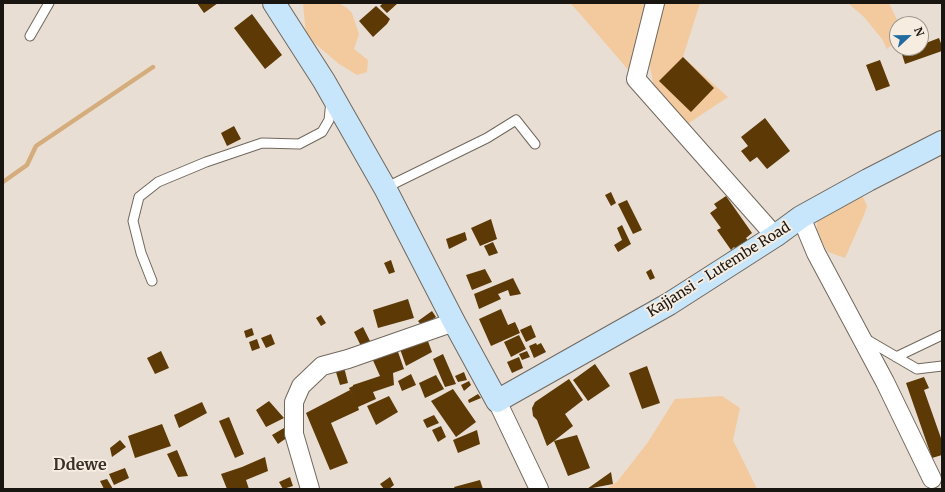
<!DOCTYPE html>
<html>
<head>
<meta charset="utf-8">
<style>
  body { margin:0 }
  #map { position:relative; width:945px; height:492px; overflow:hidden; background:#e9ded3; font-family:Merriweather,serif }
  canvas { display:block }
  .frame { position:absolute; inset:0; border:4px solid #191511; pointer-events:none }
  .north { position:absolute; left:889px; top:16px; width:40px; height:40px; box-sizing:border-box; background:#f6ece0; border:1px solid #9e968d; border-radius:50%; rotate:68deg; font-size:11px; font-weight:700; line-height:16px; text-align:center; color:#191511 }
  .north::after { content:''; display:block; margin:auto; width:14px; height:18px; background:#226b9f; clip-path:polygon(50% 0,100% 100%,50% 72%,0 100%) }
</style>
</head>
<body>
<div id="map">
<canvas width="945" height="492"></canvas>
<div class="frame"></div>
<div class="north">N</div>
</div>
<script>
const ctx = document.querySelector('canvas').getContext('2d');
ctx.lineJoin = 'round';
function fillPath(path, color) {
  ctx.fillStyle = color;
  ctx.fill(path, 'evenodd');
}
function shape(rows) {
  const path = new Path2D();
  for (const r of rows) {
    path.moveTo(r[0], r[1]);
    for (let i = 2; i < r.length; i += 2) path.lineTo(r[i], r[i + 1]);
  }
  return path;
}
function strokePath(path, color, width, dash) {
  ctx.strokeStyle = color;
  ctx.lineWidth = width;
  ctx.lineCap = dash ? 'butt' : 'round';
  ctx.setLineDash(dash || []);
  ctx.stroke(path);
}
function label(font, color, halo, rows, align = 'center') {
  ctx.font = font + ' Merriweather,serif';
  ctx.lineWidth = 4;
  ctx.setLineDash([]);
  ctx.textBaseline = 'middle';
  ctx.strokeStyle = halo;
  ctx.fillStyle = color;
  for (const [text, x, y, turn = 0] of rows) {
    ctx.save();
    ctx.translate(x, y);
    ctx.rotate((+turn || 0) * Math.PI / 180);
    ctx.textAlign = isNaN(turn) ? turn : align;
    if (halo) ctx.strokeText(text, 0, 0);
    ctx.fillText(text, 0, 0);
    ctx.restore();
  }
}
fillPath(shape([
  [303,3,339,3,347,8,352,13,359,34,354,49,368,60,367,72,357,75,339,64,306,36],
  [570,3,649,3,631,73,581,15],
  [663,3,700,3,683,57,728,97,686,125,654,87,647,52],
  [848,3,889,3,899,24,897,24,897,33,894,43,887,49,882,39,864,17],
  [863,197,867,206,864,215,845,258,828,252,817,235,817,220,843,202],
  [722,396,740,408,733,440,757,489,606,489,617,482,648,442,675,399]
]), '#f2ca9e');
strokePath(shape([
  [3,182,27,165,36,146,153,67]
]), '#d5ac7c', 4.5);
fillPath(shape([
  [197,3,218,3,204,13],
  [383,3,398,3,387,13,380,6],
  [376,6,390,19,387,24,373,37,359,21],
  [252,14,282,55,265,69,234,28],
  [921,30,926,43,939,38,942,46,942,51,905,64,900,48,921,48],
  [683,57,714,88,691,112,659,81],
  [880,60,890,86,876,91,866,65],
  [765,118,790,151,767,169,757,157,750,162,741,151,748,146,741,137],
  [234,126,241,139,227,146,221,133],
  [611,192,616,203,611,206,605,195],
  [726,196,752,233,746,238,749,242,737,251,734,247,731,250,717,230,721,228,710,213,717,208,714,204],
  [627,200,642,230,633,234,618,204],
  [491,219,497,239,480,246,471,228],
  [622,225,631,244,618,252,614,245,622,240,617,228],
  [465,232,467,240,449,249,446,239],
  [493,242,498,253,489,256,484,246],
  [391,260,395,272,389,274,384,263],
  [485,269,492,282,472,290,466,275],
  [651,269,655,278,650,280,646,272],
  [513,278,521,294,510,296,508,290,498,294,501,299,479,309,474,294],
  [408,299,414,318,378,328,373,310],
  [501,309,508,325,515,322,520,333,491,346,479,319],
  [432,311,436,317,422,326,418,321],
  [321,315,326,323,321,326,316,318],
  [531,325,536,337,526,342,520,330],
  [363,327,370,341,361,346,354,332],
  [252,328,254,335,246,338,244,331],
  [271,334,275,344,266,348,261,338],
  [519,335,526,349,511,357,504,342],
  [426,336,432,352,406,366,400,349],
  [257,339,260,348,252,351,249,342],
  [536,343,537,345,541,343,546,352,534,358,529,346],
  [397,349,404,369,393,373,394,385,373,392,376,399,358,407,359,410,331,423,348,463,330,470,306,413,350,390,355,401,349,388,353,386,353,385,380,376,371,356],
  [161,351,169,368,155,374,147,358],
  [527,351,530,357,522,360,519,354],
  [443,354,456,384,445,387,433,359],
  [519,357,523,368,512,373,507,362],
  [595,364,610,386,588,401,573,380],
  [647,366,660,403,642,409,629,373],
  [344,367,348,383,340,385,335,369],
  [464,372,467,380,458,382,455,376],
  [411,374,416,385,402,391,398,381],
  [436,375,444,389,425,398,419,383],
  [924,377,929,388,924,390,942,441,942,455,932,458,906,383],
  [569,379,583,400,565,414,573,426,554,441,577,435,590,468,568,476,554,441,547,446,537,420,533,416,532,408,535,402],
  [469,381,471,385,464,391,461,385],
  [453,389,476,422,456,437,431,401],
  [478,394,481,398,469,403,468,400],
  [389,396,398,412,376,425,367,406],
  [269,401,284,418,266,427,256,410],
  [202,402,207,413,179,428,174,415],
  [434,415,439,423,427,428,423,420],
  [229,417,244,454,235,458,219,421],
  [162,424,171,446,135,458,128,436],
  [441,426,446,437,438,442,432,430],
  [284,428,288,437,278,444,272,435],
  [477,430,480,444,458,453,453,440],
  [120,440,126,447,112,457,110,448],
  [177,450,188,476,178,477,167,454],
  [265,457,268,471,246,480,249,489,227,489,221,474,242,467],
  [125,468,129,478,114,485,109,474],
  [611,472,613,484,587,489],
  [290,477,293,486,283,489,279,482],
  [390,477,394,485,389,489,384,489,380,484],
  [107,479,113,489,104,489,100,481],
  [480,480,483,489,455,489,454,487]
]), '#5c3905');
const lane = shape([
  [30,36,49,3],
  [385,188,487,138,516,120,535,144],
  [152,281,141,253,133,221,139,197,158,182,206,162,262,143,299,144,322,132,329,120,331,101],
  [864,338,917,369,942,366],
  [896,357,942,335]
]);
const street = shape([
  [655,3,636,79,775,236],
  [801,217,816,253,885,382,932,479],
  [497,401,539,489],
  [310,489,294,434,294,402,301,386,322,366,348,359,454,322]
]);
const secondary = shape([
  [274,3,324,81,385,188,454,322,497,401,669,304,775,236,801,217,868,180,942,142]
]);
strokePath(lane, '#71685e', 11);
strokePath(street, '#71685e', 20);
strokePath(secondary, '#71685e', 24);
strokePath(lane, '#fff', 9);
strokePath(street, '#fff', 18);
strokePath(secondary, '#c8e6fb', 22);
label('14px', '#191511', '#f6ece0', [
  ["Kajjansi - Lutembe Road",719,270,-32]
]);
label('bold 16px', '#393128', '#f6ece0', [
  ["Ddewe",80,465]
]);
</script>
</body>
</html>
